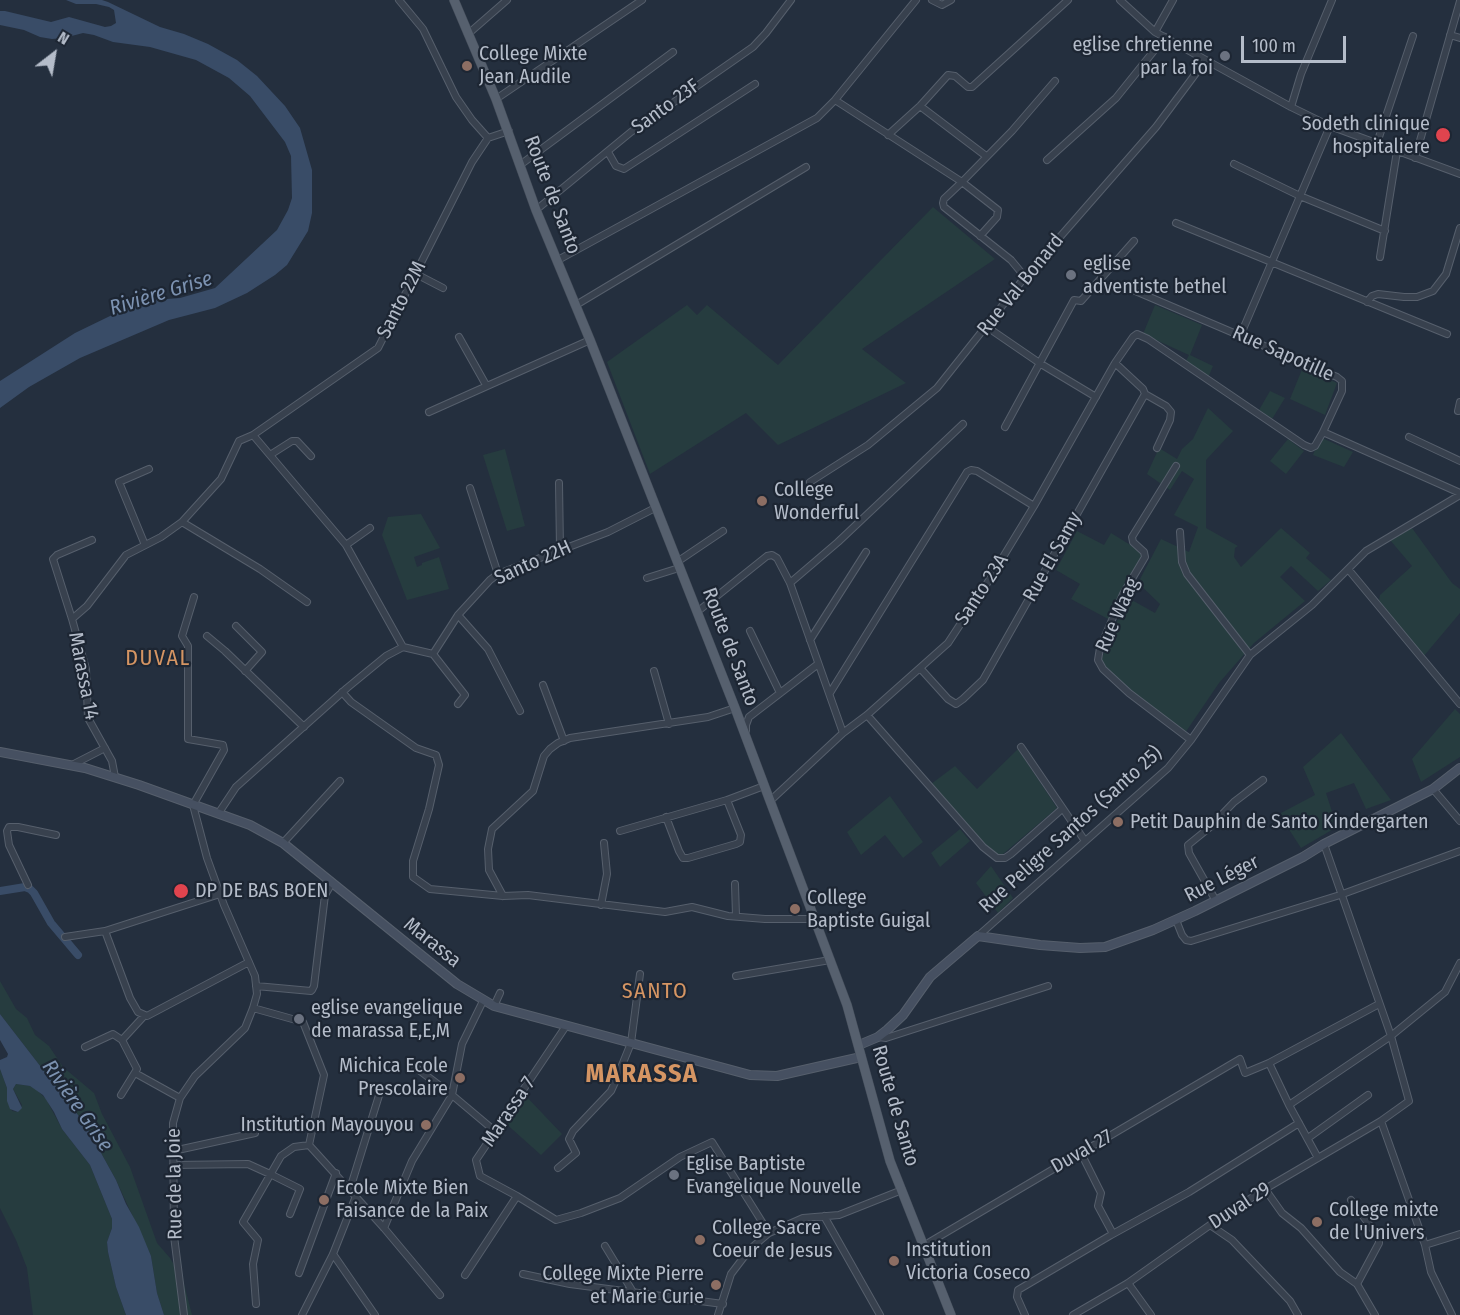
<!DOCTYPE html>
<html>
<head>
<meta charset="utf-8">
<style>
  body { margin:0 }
  #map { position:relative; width:1460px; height:1315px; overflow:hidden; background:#242f3e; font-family:"Fira Sans Condensed",sans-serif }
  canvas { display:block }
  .north { position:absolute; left:24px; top:24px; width:60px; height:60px; -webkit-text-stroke:4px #1d2633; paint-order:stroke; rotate:31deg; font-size:16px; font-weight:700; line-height:24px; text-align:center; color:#b4bcc9 }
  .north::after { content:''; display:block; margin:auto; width:21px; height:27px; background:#b4bcc9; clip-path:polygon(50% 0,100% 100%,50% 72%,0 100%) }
  .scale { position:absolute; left:1241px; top:36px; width:105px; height:27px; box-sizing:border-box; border:3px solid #b4bcc9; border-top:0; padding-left:8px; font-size:18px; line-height:21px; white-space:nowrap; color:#b4bcc9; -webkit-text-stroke:4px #1d2633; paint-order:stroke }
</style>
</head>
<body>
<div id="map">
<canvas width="1460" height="1315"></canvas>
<div class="north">N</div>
<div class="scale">100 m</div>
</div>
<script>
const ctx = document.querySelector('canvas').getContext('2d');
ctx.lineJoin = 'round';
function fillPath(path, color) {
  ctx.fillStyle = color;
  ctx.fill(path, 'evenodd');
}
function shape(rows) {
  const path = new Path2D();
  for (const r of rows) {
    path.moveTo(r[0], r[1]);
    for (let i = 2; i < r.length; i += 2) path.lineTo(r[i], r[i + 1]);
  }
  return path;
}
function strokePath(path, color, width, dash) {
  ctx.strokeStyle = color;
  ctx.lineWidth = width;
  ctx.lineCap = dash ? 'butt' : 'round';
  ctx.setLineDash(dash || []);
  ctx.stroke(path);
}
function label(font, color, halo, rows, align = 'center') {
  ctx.font = font + ' "Fira Sans Condensed",sans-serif';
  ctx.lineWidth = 4.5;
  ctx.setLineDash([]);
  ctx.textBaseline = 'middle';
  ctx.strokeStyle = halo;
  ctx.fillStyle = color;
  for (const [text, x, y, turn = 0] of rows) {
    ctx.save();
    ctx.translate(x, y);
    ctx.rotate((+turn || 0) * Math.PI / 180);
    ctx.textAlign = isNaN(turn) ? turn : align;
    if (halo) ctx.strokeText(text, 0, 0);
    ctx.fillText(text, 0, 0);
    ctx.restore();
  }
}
fillPath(shape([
  [933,207,995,259,862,349,906,383,778,445,746,413,650,474,607,362,687,305,697,315,707,305,778,365],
  [1155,305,1202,325,1190,355,1213,366,1208,378,1184,365,1189,355,1143,334],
  [1303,367,1337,383,1325,415,1290,399],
  [1270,391,1285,398,1272,419,1259,410],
  [1208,408,1233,431,1206,460,1206,528,1238,546,1235,548,1234,557,1241,567,1281,528,1310,553,1306,558,1331,580,1318,591,1291,566,1280,577,1305,601,1254,643,1219,683,1185,733,1121,683,1101,661,1112,630,1130,599,1155,613,1160,604,1138,583,1161,539,1189,552,1198,527,1174,515,1194,479,1182,471,1170,490,1147,474,1159,448,1177,459,1182,449,1193,439],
  [1320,437,1353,452,1344,467,1313,455],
  [1288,439,1304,451,1286,474,1270,461],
  [505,449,525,526,507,531,483,455],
  [421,514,440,548,414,557,417,567,422,565,422,563,439,557,449,589,407,600,382,535,388,517],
  [1412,528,1452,583,1460,589,1460,613,1423,657,1379,601,1380,595,1412,566,1390,540],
  [1077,531,1104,545,1111,533,1145,554,1110,620,1071,599,1080,584,1056,570],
  [1455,709,1460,714,1460,757,1421,782,1412,759],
  [1341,733,1391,800,1366,809,1354,783,1326,793,1337,827,1301,848,1279,814,1315,795,1303,767],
  [1018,749,1057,808,996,860,931,784,955,766,977,789],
  [890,796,923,842,903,858,885,835,861,855,847,832],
  [960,829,970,841,940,867,931,853],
  [991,866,1013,898,998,913,976,883],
  [0,981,16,1009,27,1018,35,1035,49,1046,63,1067,94,1093,102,1114,130,1167,157,1243,170,1258,183,1280,192,1315,164,1315,157,1293,151,1256,116,1180,85,1124,0,1014],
  [0,1069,7,1088,12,1111,18,1112,22,1105,13,1089,16,1084,30,1086,36,1089,46,1099,62,1129,90,1165,112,1219,112,1228,107,1242,108,1252,116,1287,126,1315,33,1315,27,1268,16,1240,0,1208],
  [523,1093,562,1134,541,1155,503,1121]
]), '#263c3f');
fillPath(shape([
  [66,0,102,0,108,2,160,27,184,34,208,44,237,60,257,76,285,106,300,128,312,170,312,213,308,231,287,265,275,275,247,293,215,308,169,320,80,358,29,387,0,408,0,381,75,333,143,300,155,298,167,299,180,298,215,288,277,230,288,210,292,198,291,156,285,142,250,96,229,78,196,60,150,47,113,42,94,35,83,33,64,38,52,39,40,37,24,30,0,25,0,11,5,11,51,22,69,17,105,27,111,26,116,23,114,10,109,7,96,4,76,4],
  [0,1014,85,1124,116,1180,126,1204,139,1227,151,1256,157,1293,164,1315,126,1315,116,1287,108,1252,107,1242,112,1228,112,1219,90,1165,62,1129,54,1112,43,1095,30,1086,16,1084,13,1089,22,1108,18,1112,10,1109,7,1101,7,1088,0,1069,0,1060,7,1057,8,1054,0,1040]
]), '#394c67');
strokePath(shape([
  [0,891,25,887,30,889,34,893,51,923,78,955]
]), '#394c67', 8);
const street = shape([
  [399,0,423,29,456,97,472,120,488,138],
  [932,0,942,5,951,0],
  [1120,0,1155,32,1291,107,1330,126,1460,174],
  [1155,32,1173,0],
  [468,34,507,0],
  [1450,35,1460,38],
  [496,99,642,0],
  [835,100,962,182,944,199,943,203,944,207,1011,260,1025,277],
  [920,106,986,156],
  [1291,107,1301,74,1332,0],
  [888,135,920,106,948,75,955,76,968,87,972,87,1068,0],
  [1377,143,1413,36],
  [608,152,616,166,624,169,755,84],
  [1415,158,1460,1],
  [1047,160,1116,98,1165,37],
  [1234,164,1300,196,1385,231],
  [520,165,673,52],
  [536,210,631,132,753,47,766,33,791,0],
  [1176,223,1447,334],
  [980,236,997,217,998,210,962,182,1012,131,1055,81],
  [1380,257,1397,151],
  [558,260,817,118,835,100,916,0],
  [416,274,443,288],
  [1133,290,1337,377,1342,381,1342,391,1323,432,1460,493],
  [1367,302,1372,296,1378,294,1404,297,1417,297,1433,291,1446,274,1460,228],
  [576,305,806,167],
  [987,327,1041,364,1096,397],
  [1241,334,1330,126],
  [459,337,486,385],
  [1145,394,1166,406,1171,412,1170,420,1157,448],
  [1458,411,1460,402],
  [429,412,590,340],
  [1005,427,1074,300,1081,301,1134,241],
  [253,435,346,545,403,647],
  [1409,437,1460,461],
  [270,455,292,441,297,441,311,456],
  [1176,466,1132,537,1133,542,1144,552,1145,557,1123,594,1100,648,1098,660,1103,669,1129,693,1191,740],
  [810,482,868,445,937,388,1025,277,1156,127,1205,61],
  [559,483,560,549],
  [470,488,498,574],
  [182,522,260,569,307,602],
  [1180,532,1182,562,1187,574,1250,655],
  [145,545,119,482,149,469],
  [346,545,370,528],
  [677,562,723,531],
  [1348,569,1460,704],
  [647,578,679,568],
  [790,583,838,542,963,424],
  [697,612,767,556,772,555,777,558,790,583,843,733],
  [458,615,488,649,520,711],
  [72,619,53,559,57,555,92,540],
  [236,626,262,652,245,671],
  [750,631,780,693],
  [207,636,225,651,304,727],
  [810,640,866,552],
  [403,647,433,654,458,615,490,580,498,574,608,532,655,508],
  [433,654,465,695,458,704],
  [920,668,948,699,956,704,963,699,983,680,1145,394,1143,389,1115,363],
  [654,671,669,724],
  [543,685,564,741],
  [342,692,351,702,416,748,436,755,439,765,429,809,413,861,413,877,430,889,503,896,528,895,665,912,692,907,728,916,765,919,814,919],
  [830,693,967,472,971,470,977,471,1034,506],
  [867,715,983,847,997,858,1005,858,1011,854,1062,809],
  [746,731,746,725,749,717,818,664],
  [1021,747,1085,841],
  [72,765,105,748],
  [115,777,112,761,88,718,86,669,72,619,87,606,126,555,161,537,182,522,221,479,239,441,253,435,378,348,472,162,488,138,509,131],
  [1433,789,1460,821],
  [770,801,843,733,867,715,948,643,986,585,1034,506,1115,363,1133,337,1137,334,1148,339,1304,445,1311,448,1315,446,1323,432],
  [218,814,236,787,347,688,386,656,403,647],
  [666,817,679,851,683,858,688,858,736,844,740,842,741,835,727,800],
  [620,831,727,800,764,786],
  [283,843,340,781],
  [735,884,736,916],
  [28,885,9,845,7,831,9,827,18,827,56,835],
  [220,894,105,931,130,998,138,1012,147,1016,249,962],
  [503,896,489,870,488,849,492,829,533,791,544,756,550,749,558,743,570,738,708,717,735,708],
  [1216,901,1189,853,1188,845,1209,828,1234,802,1263,780],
  [601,905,607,874,604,843],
  [1176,920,1182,935,1186,940,1191,941,1340,895,1460,851],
  [978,936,1168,768,1191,740,1250,655,1312,605,1366,551,1460,495],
  [65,937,105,931],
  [736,976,830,960],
  [256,986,311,991,312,990,314,986,325,895,332,883],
  [494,1006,500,993],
  [253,1008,303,1022,324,1075,309,1145],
  [878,1037,886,1038,1048,986],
  [85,1047,113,1034,122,1040,144,1016],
  [1269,1063,1379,1004],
  [411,1064,452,1095,496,1132],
  [135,1073,180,1098],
  [121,1095,137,1069,122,1040],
  [1289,1105,1391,1036,1445,992,1460,963],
  [1381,1121,1425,1245,1431,1272,1452,1315],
  [1308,1138,1368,1095],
  [309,1145,384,1228,440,1295],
  [173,1151,255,1133],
  [173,1165,248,1164,270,1174,300,1189,290,1214],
  [558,1168,576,1153,569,1139,573,1131,611,1091,616,1080,631,1043,640,974],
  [350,1189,381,1089],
  [1265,1189,1282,1213,1301,1228,1340,1272,1357,1284,1375,1315],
  [517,1196,556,1220,581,1213,620,1198,680,1157,712,1142,769,1233],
  [1351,1200,1379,1238,1379,1243,1357,1284],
  [824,1216,880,1315],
  [1210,1225,1232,1240,1290,1301,1298,1315],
  [384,1228,412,1161,452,1095,462,1044,483,1001],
  [1111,1235,1189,1192,1299,1123],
  [1425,1245,1460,1234],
  [605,1246,633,1292],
  [923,1246,1240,1059,1245,1073,1269,1063,1289,1105,1318,1158],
  [333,1254,375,1315],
  [299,1273,336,1173],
  [523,1274,570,1284,723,1304],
  [465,1275,517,1196,480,1176,476,1160,566,1026],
  [1128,1283,1151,1315],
  [256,1304,253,1264,258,1240,243,1222,281,1156,294,1147,309,1145],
  [184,1315,174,1236,173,1123,180,1098,195,1076,245,1028,253,1008,257,994,255,976,224,905,207,858,193,805,224,750,223,745,188,739,188,646,182,636,194,597],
  [302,1315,333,1254,356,1196],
  [718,1315,731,1274,750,1249,769,1233,803,1218,839,1215,902,1190],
  [1025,1315,1017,1297,1018,1290,1111,1235,1112,1232,1098,1206,1101,1193,1081,1153],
  [1073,1315,1128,1283,1210,1225,1265,1189,1381,1121,1409,1101,1391,1036,1324,844]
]);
const secondary = shape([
  [0,752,85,768,139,785,250,825,283,843,457,984,494,1006,750,1075,777,1076,861,1057],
  [859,1045,878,1037,887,1030,903,1015,930,977,978,936,1040,945,1080,948,1105,947,1153,930,1195,911,1303,857,1324,844,1433,789,1460,768]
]);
const primary = shape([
  [454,0,496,99,536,210,590,340,735,708,847,1005,890,1161,951,1315]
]);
strokePath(street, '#565f6c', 8);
strokePath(secondary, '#565f6c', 10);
strokePath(primary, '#414a57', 10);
strokePath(street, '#38414e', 6);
strokePath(secondary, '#465061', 8);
strokePath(primary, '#56606e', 9);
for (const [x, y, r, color] of [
  [1225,56,6,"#6b7280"],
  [467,66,6,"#8d6e63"],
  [1443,135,8,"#e0444e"],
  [1071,275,6,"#6b7280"],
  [762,501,6,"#8d6e63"],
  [1118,822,6,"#8d6e63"],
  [181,891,8,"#e0444e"],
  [795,909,6,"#8d6e63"],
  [299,1019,6,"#6b7280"],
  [460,1078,6,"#8d6e63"],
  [426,1125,6,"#8d6e63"],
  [674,1175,6,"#6b7280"],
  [324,1200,6,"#8d6e63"],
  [1317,1222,6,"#8d6e63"],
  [700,1240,6,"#8d6e63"],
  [894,1261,6,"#8d6e63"],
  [716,1285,6,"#8d6e63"]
]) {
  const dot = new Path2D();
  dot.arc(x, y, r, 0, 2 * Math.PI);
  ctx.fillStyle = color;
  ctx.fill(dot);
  strokePath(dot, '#1d2633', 2);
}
label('20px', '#b4bcc9', '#1d2633', [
  ["eglise chretienne",1213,45,"right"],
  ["par la foi",1213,68,"right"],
  ["College Mixte",479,54],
  ["Jean Audile",479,77],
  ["Sodeth clinique",1430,124,"right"],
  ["hospitaliere",1430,147,"right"],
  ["eglise",1083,264],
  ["adventiste bethel",1083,287],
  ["College",774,490],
  ["Wonderful",774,513],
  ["Petit Dauphin de Santo Kindergarten",1130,822],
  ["DP DE BAS BOEN",195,891],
  ["College",807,898],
  ["Baptiste Guigal",807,921],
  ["eglise evangelique",311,1008],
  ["de marassa E,E,M",311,1031],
  ["Michica Ecole",448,1066,"right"],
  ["Prescolaire",448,1089,"right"],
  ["Institution Mayouyou",414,1125,"right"],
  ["Eglise Baptiste",686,1164],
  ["Evangelique Nouvelle",686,1187],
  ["Ecole Mixte Bien",336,1188],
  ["Faisance de la Paix",336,1211],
  ["College mixte",1329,1210],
  ["de l'Univers",1329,1233],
  ["College Sacre",712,1228],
  ["Coeur de Jesus",712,1251],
  ["Institution",906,1250],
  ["Victoria Coseco",906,1273],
  ["College Mixte Pierre",704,1274,"right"],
  ["et Marie Curie",704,1297,"right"]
], 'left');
label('20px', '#b4bcc9', '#1d2633', [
  ["Santo 23F",666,107,-36],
  ["Route de Santo",552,195,69],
  ["Rue Val Bonard",1021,285,-51],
  ["Santo 22M",402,300,-63],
  ["Rue Sapotille",1283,354,24],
  ["Rue El Samy",1053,557,-61],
  ["Santo 22H",533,563,-24],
  ["Santo 23A",982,590,-57],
  ["Rue Waag",1118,615,-66],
  ["Route de Santo",730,647,69],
  ["Marassa 14",83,676,79],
  ["Rue Peligre Santos (Santo 25)",1071,830,-42],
  ["Rue Léger",1222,879,-27],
  ["Marassa",432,943,39],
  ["Route de Santo",895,1106,74],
  ["Marassa 7",509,1112,-56],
  ["Duval 27",1082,1152,-30],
  ["Rue de la Joie",175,1184,-91],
  ["Duval 29",1240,1206,-33]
]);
label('italic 21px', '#7c92b1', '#1d2633', [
  ["Rivière Grise",161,294,-17],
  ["Rivière Grise",77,1106,55]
]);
ctx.letterSpacing = '1.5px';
label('22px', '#d59563', '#1d2633', [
  ["DUVAL",158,659],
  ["SANTO",655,992]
]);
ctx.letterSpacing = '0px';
ctx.letterSpacing = '1.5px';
label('bold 26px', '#d59563', '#1d2633', [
  ["MARASSA",642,1075]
]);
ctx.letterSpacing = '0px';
</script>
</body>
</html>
